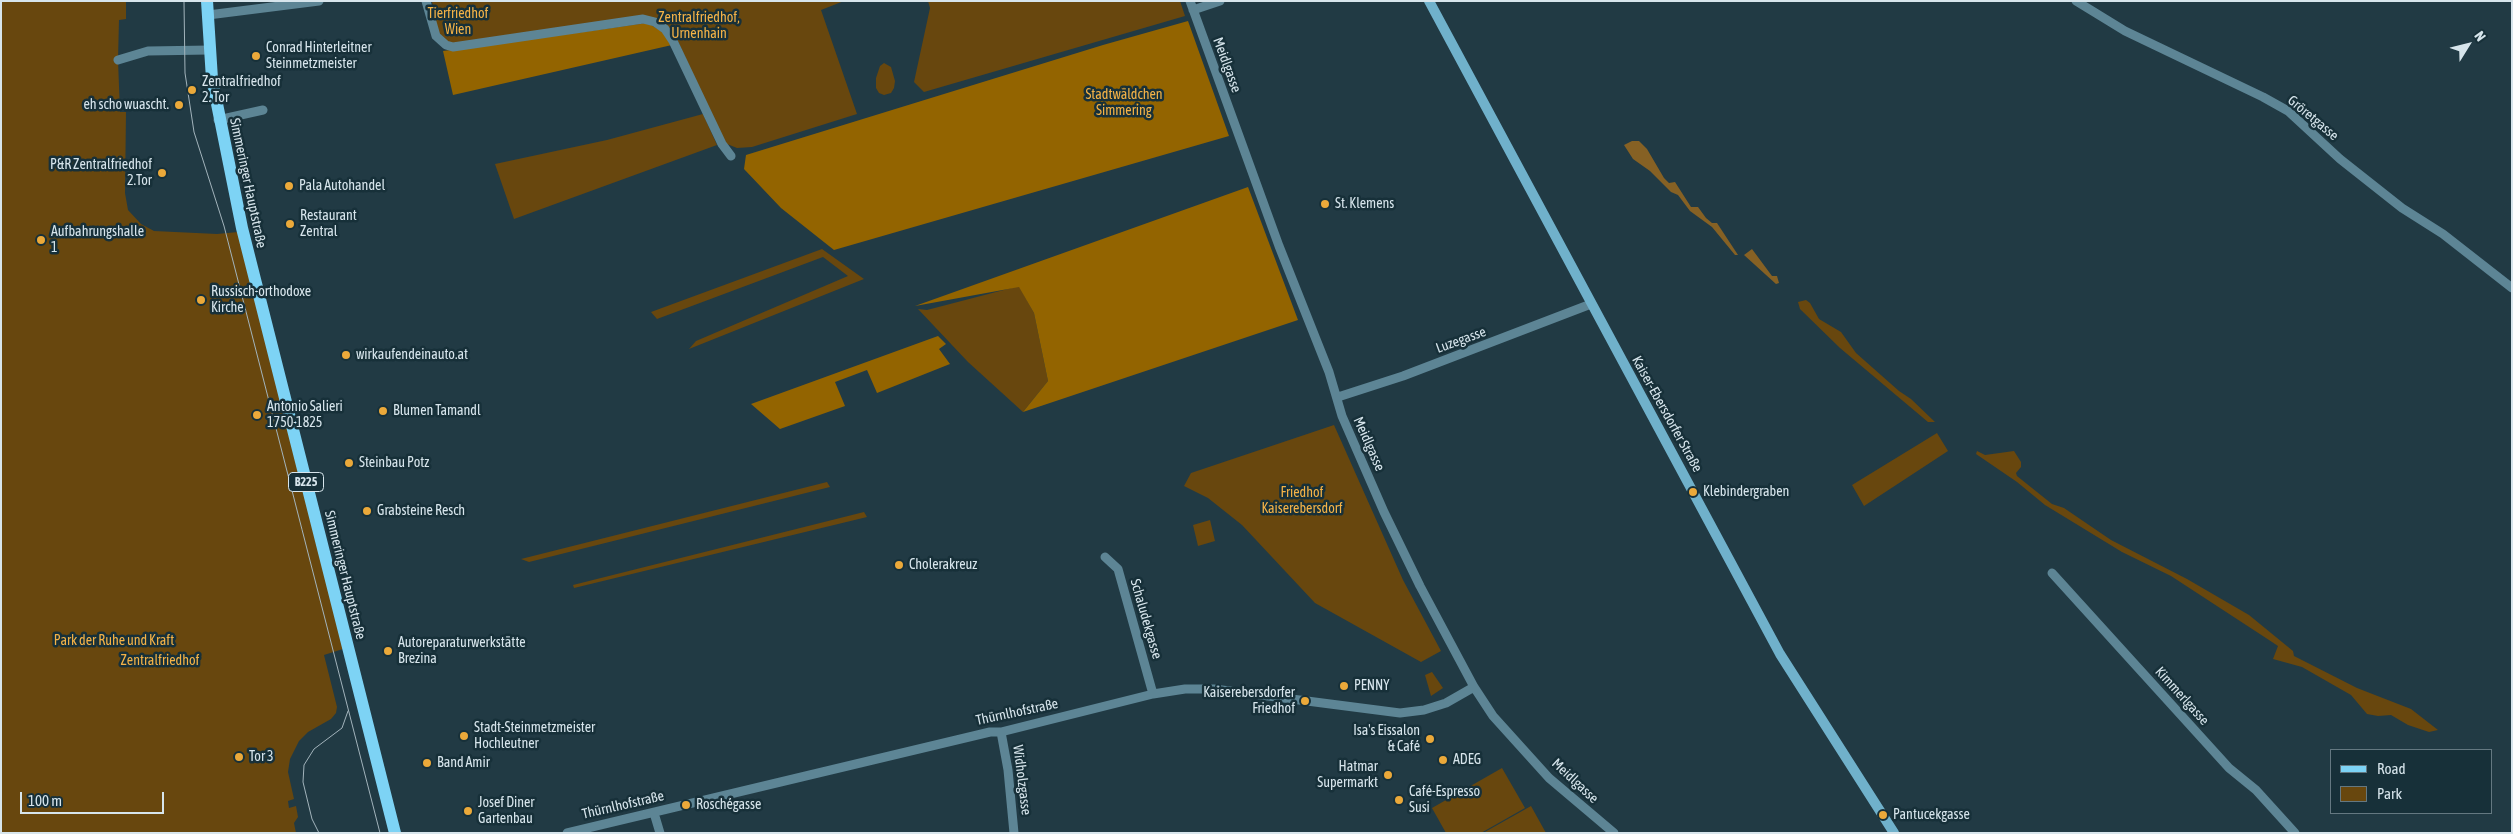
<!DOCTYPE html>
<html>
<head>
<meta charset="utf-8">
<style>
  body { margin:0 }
  #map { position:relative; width:2513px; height:834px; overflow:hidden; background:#213a44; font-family:"Asap Condensed",sans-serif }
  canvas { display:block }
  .frame { position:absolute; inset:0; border:2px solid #d7e5ec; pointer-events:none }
  .legend { position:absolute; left:2330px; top:749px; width:162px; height:65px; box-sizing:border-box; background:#173039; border:1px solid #647881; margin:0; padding:6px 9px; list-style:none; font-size:15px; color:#d7e5ec }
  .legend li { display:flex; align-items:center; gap:10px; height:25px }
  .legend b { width:25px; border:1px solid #647881 }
  .north { position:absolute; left:2443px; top:20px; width:50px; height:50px; -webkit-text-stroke:4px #173039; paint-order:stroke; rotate:54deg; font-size:14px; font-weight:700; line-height:20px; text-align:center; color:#d7e5ec }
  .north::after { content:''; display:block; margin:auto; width:18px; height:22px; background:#d7e5ec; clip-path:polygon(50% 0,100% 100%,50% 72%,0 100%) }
  .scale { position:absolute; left:20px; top:792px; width:144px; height:22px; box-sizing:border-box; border:2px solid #d7e5ec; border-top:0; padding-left:6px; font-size:15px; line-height:18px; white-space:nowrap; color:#d7e5ec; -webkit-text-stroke:4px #173039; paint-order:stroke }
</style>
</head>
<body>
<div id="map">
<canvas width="2513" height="834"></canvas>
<div class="frame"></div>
<ul class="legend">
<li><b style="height:6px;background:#7dd3f5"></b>Road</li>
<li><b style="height:14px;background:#68470e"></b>Park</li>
</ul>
<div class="north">N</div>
<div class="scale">100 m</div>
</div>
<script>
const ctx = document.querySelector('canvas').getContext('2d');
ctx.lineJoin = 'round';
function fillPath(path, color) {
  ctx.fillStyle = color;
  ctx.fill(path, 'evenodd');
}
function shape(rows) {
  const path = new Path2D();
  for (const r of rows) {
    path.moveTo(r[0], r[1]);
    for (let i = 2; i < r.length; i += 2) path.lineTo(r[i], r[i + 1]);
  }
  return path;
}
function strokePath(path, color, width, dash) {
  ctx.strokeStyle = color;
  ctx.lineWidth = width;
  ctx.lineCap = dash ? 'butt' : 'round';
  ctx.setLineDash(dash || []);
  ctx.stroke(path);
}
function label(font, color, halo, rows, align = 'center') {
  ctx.font = font + ' "Asap Condensed",sans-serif';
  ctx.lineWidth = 5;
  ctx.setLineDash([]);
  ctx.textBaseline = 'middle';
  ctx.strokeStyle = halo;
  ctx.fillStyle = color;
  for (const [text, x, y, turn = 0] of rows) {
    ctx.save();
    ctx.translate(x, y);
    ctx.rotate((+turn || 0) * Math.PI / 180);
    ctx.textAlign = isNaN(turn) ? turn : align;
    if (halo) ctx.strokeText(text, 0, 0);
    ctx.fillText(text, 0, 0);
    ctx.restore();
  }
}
fillPath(shape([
  [1,1,126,1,126,19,119,20,118,60,120,112,126,112,125,193,128,210,141,224,154,231,217,234,238,232,343,649,324,655,337,707,336,713,331,719,308,732,299,741,290,759,288,772,294,799,288,801,289,808,296,806,298,817,294,823,296,833,1,833],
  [432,1,844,1,821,10,857,114,752,147,737,148,727,144,720,133,675,35,663,23,450,44,437,31],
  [928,1,1180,1,1185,16,924,92,914,82,930,8],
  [884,63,891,67,895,81,894,88,891,93,884,95,879,93,876,88,876,78,880,66],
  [703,114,717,145,514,219,495,164,607,140],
  [822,249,864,279,689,349,696,341,848,276,823,257,657,319,651,312],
  [1019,286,1034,313,1048,381,1023,412,968,362,918,309,927,310],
  [1806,300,1810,303,1819,319,1841,332,1856,353,1899,391,1911,399,1935,422,1928,422,1840,348,1800,309,1798,302],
  [1334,425,1403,580,1441,651,1421,662,1315,603,1242,525,1208,498,1184,486,1191,473],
  [1937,433,1948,451,1864,506,1852,485],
  [1977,451,1985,455,2014,451,2021,462,2021,467,2016,473,2017,476,2052,504,2064,508,2111,540,2187,579,2249,615,2293,651,2294,656,2357,688,2411,709,2438,730,2429,732,2408,725,2391,715,2378,716,2367,714,2351,695,2302,667,2273,659,2278,646,2269,640,2171,576,2122,552,2045,505,2017,482,1976,454],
  [827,482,830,487,529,562,521,559],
  [864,512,867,517,574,588,573,585],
  [1210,520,1215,541,1198,546,1193,525],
  [1432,672,1443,688,1431,696,1425,675],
  [1502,768,1525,808,1481,833,1446,833,1432,808],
  [1531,806,1546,833,1483,833]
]), '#68470e');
fillPath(shape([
  [1188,21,1229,136,834,250,781,208,744,169,746,155,1103,45],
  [648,23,664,33,672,45,453,95,443,51],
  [1248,187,1298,320,1023,412,1048,381,1034,313,1019,287,915,306],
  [938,336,946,344,939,349,950,364,877,393,867,370,835,382,845,406,780,429,751,404]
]), '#936400');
fillPath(shape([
  [1632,141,1639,141,1647,149,1664,178,1669,183,1675,182,1691,207,1698,207,1706,218,1712,223,1717,223,1738,255,1735,255,1712,227,1690,211,1678,195,1671,192,1650,171,1633,159,1624,145],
  [1752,249,1772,276,1777,276,1779,283,1776,284,1744,255]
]), '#866124');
strokePath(shape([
  [426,1,436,36,446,45,453,47,643,19,655,22,665,29,673,41,722,144,731,156],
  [1190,1,1279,246,1329,372,1342,416,1384,512,1420,586,1474,687,1493,716,1549,778,1614,833],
  [2076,1,2125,31,2263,97,2288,111,2340,159,2402,208,2443,234,2512,288],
  [1193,10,1220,1],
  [208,15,319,1],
  [118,60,148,51,209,50],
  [218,120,263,110],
  [1338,397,1403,376,1591,304],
  [1105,557,1118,569,1153,694],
  [2052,573,2229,768,2256,790,2295,833],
  [1001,732,1008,770,1014,833],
  [654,813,660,833],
  [567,833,990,732,1001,732,1153,694,1185,689,1214,689,1400,713,1424,710,1446,703,1474,687]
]), '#5d8595', 9);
strokePath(shape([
  [1429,1,1780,654,1894,833]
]), '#70b1cb', 10);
strokePath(shape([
  [207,1,212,79,242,228,395,833]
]), '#7dd3f5', 12);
strokePath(shape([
  [184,1,185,73,194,132,224,226,380,833],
  [319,833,312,819,303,782,304,765,314,749,342,728,348,711]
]), '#a3b4bc', 1);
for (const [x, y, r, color] of [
  [256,56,5,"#eba93a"],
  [192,90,5,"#eba93a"],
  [179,105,5,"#eba93a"],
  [162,173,5,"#eba93a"],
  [289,186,5,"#eba93a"],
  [1325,204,5,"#eba93a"],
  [290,224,5,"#eba93a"],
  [41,240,5,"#eba93a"],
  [201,300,5,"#eba93a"],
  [346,355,5,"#eba93a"],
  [383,411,5,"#eba93a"],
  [257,415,5,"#eba93a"],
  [349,463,5,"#eba93a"],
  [1693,492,5,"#eba93a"],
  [367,511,5,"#eba93a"],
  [899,565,5,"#eba93a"],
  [388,651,5,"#eba93a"],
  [1344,686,5,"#eba93a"],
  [1305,701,5,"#eba93a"],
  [464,736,5,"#eba93a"],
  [1430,739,5,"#eba93a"],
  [239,757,5,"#eba93a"],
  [1443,760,5,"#eba93a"],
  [427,763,5,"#eba93a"],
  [1388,775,5,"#eba93a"],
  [1399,800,5,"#eba93a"],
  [686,805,5,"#eba93a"],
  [468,811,5,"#eba93a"],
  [1883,815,5,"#eba93a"]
]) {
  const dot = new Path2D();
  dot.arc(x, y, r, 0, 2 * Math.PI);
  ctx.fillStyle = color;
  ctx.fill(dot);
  strokePath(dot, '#173039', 2);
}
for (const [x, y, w] of [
  [306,482,35]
]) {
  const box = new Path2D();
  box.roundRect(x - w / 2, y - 9.5, w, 19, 4);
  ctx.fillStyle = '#173039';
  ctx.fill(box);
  strokePath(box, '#d7e5ec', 1);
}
label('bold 12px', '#d7e5ec', null, [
  ["B225",306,482]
]);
label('14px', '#f5b347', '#173039', [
  ["Tierfriedhof",458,14],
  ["Wien",458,30],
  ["Zentralfriedhof,",699,18],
  ["Urnenhain",699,34],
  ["Stadtwäldchen",1124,95],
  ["Simmering",1124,111],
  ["Friedhof",1302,493],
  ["Kaiserebersdorf",1302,509],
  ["Park der Ruhe und Kraft",114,641],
  ["Zentralfriedhof",160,661]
]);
label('14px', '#d7e5ec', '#173039', [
  ["Conrad Hinterleitner",266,48],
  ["Steinmetzmeister",266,64],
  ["Zentralfriedhof",202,82],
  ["2. Tor",202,98],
  ["eh scho wuascht.",169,105,"right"],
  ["P&R Zentralfriedhof",152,165,"right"],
  ["2.Tor",152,181,"right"],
  ["Pala Autohandel",299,186],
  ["St. Klemens",1335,204],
  ["Restaurant",300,216],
  ["Zentral",300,232],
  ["Aufbahrungshalle",51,232],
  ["1",51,248],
  ["Russisch-orthodoxe",211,292],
  ["Kirche",211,308],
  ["wirkaufendeinauto.at",356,355],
  ["Antonio Salieri",267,407],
  ["1750-1825",267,423],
  ["Blumen Tamandl",393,411],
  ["Steinbau Potz",359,463],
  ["Klebindergraben",1703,492],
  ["Grabsteine Resch",377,511],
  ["Cholerakreuz",909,565],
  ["Autoreparaturwerkstätte",398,643],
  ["Brezina",398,659],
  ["PENNY",1354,686],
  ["Kaiserebersdorfer",1295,693,"right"],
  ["Friedhof",1295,709,"right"],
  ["Stadt-Steinmetzmeister",474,728],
  ["Hochleutner",474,744],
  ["Isa's Eissalon",1420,731,"right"],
  ["& Café",1420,747,"right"],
  ["Tor 3",249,757],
  ["ADEG",1453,760],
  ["Band Amir",437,763],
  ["Hatmar",1378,767,"right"],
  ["Supermarkt",1378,783,"right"],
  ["Café-Espresso",1409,792],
  ["Susi",1409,808],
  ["Josef Diner",478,803],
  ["Gartenbau",478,819],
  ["Roschégasse",696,805],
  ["Pantucekgasse",1893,815]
], 'left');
label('14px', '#d7e5ec', '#173039', [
  ["Meidlgasse",1227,65,70],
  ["Gröretgasse",2313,118,40],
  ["Simmeringer Hauptstraße",248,183,78],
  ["Luzegasse",1461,340,-20],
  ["Kaiser-Ebersdorfer Straße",1667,414,61],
  ["Meidlgasse",1369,444,66],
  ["Simmeringer Hauptstraße",345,575,76],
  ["Schaludekgasse",1146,619,74],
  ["Kimmerlgasse",2182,696,48],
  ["Thürnlhofstraße",1017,712,-12],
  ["Widholzgasse",1022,780,83],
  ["Meidlgasse",1575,781,43],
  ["Thürnlhofstraße",623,805,-13]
]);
</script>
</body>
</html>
